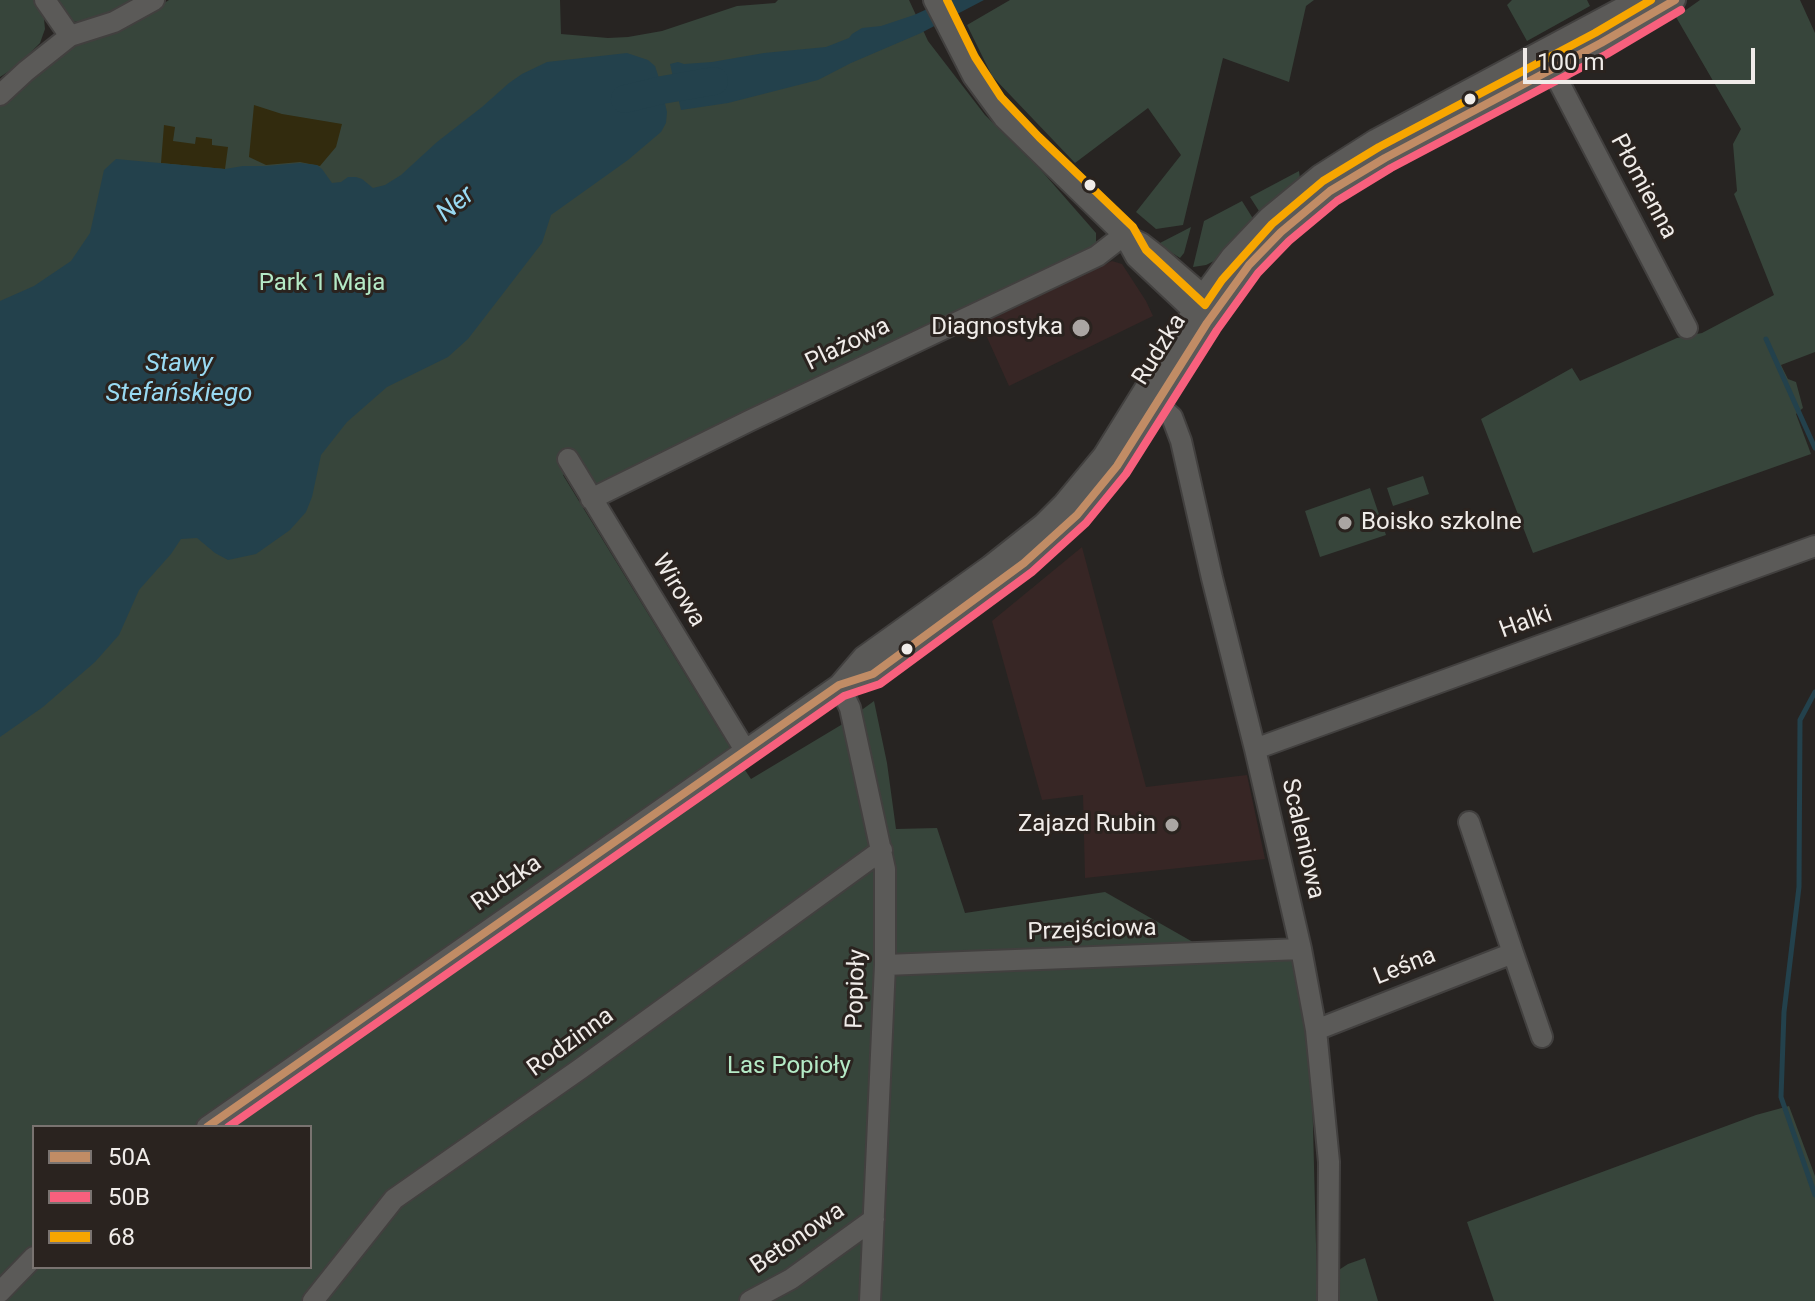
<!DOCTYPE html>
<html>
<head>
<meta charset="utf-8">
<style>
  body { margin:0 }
  #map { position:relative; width:1815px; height:1301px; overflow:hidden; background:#272422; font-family:Roboto,sans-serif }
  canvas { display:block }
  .legend { position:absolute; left:32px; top:1125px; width:280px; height:144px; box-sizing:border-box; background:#2a231f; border:2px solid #797370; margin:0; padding:10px 14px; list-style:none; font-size:24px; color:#f0ece9 }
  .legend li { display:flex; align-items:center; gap:16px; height:40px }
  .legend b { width:40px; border:2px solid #797370 }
  .scale { position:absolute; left:1523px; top:48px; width:232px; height:36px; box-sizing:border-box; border:4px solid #f0ece9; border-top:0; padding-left:10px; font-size:24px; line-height:28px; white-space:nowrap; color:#f0ece9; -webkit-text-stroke:6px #2a231f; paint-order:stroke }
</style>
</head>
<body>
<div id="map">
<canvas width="1815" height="1301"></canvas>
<ul class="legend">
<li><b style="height:10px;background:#c18c65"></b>50A</li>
<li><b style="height:10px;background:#f8607d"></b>50B</li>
<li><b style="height:10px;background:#f7a600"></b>68</li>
</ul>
<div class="scale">100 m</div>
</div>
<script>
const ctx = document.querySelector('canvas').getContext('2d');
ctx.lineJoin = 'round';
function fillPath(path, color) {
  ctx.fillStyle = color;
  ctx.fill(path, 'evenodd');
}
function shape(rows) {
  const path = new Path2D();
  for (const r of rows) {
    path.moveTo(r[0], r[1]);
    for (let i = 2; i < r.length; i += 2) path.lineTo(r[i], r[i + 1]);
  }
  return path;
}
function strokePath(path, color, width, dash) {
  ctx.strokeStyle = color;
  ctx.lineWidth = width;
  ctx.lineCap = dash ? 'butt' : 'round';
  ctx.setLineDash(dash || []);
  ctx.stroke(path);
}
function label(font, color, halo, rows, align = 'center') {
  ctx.font = font + ' Roboto,sans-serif';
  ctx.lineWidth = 6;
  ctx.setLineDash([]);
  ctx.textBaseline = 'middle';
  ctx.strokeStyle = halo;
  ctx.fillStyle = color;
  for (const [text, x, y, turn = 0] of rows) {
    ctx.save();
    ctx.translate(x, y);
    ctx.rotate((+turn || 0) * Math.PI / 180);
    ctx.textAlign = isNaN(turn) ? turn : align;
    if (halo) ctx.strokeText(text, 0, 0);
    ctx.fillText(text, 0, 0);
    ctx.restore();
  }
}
fillPath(shape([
  [1112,261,1122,264,1146,301,1153,316,1009,386,981,324],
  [1082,547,1146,787,1247,775,1265,859,1085,878,1083,795,1042,800,992,621]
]), '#372625');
fillPath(shape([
  [0,0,36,0,43,9,45,29,40,43,17,66,0,77],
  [58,0,139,0,113,17,73,22],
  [169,0,560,0,561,34,608,38,628,37,662,31,737,6,775,3,778,0,909,0,928,41,985,115,1040,169,1096,233,1096,242,1090,248,594,488,582,464,563,475,723,736,727,742,729,741,729,746,751,779,841,725,874,701,887,763,896,829,937,828,965,913,1105,892,1228,962,1292,956,1311,1048,1317,1284,1348,1264,1365,1258,1378,1301,0,1301,0,100,82,38,142,17],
  [34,1127,310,1127,310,1267,34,1267],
  [1010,0,1314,0,1306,6,1289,82,1223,58,1183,225,1156,229,1136,212,1181,155,1148,108,1075,163,992,76,967,25],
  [1512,0,1587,0,1590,6,1527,41,1507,5],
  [1700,0,1800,0,1815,33,1815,352,1781,365,1788,379,1796,382,1803,408,1796,414,1811,454,1533,553,1481,419,1572,368,1580,381,1677,338,1702,333,1774,295,1734,194,1737,191,1733,144,1741,129,1676,17],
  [1299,171,1300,179,1263,212,1259,211,1250,197],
  [1242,201,1252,217,1252,223,1218,259,1206,265,1193,267,1204,221],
  [1191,227,1184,253,1180,258,1158,244],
  [1423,476,1429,494,1393,506,1387,488],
  [1370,488,1386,535,1320,557,1305,511],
  [1789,1106,1815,1176,1815,1301,1494,1301,1467,1222,1756,1115]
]), '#37453b');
fillPath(shape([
  [254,105,282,114,342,124,336,147,320,166,300,162,266,165,249,157],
  [164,125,175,127,173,141,195,144,196,137,212,139,212,145,228,147,225,169,161,163]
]), '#322b0e');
fillPath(shape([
  [947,0,984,0,921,33,851,63,818,80,728,103,681,110,670,64,678,62,684,64,712,62,764,53,826,47,849,38,852,34,862,28,881,26,914,15],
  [627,53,648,60,655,66,659,78,667,112,666,123,661,132,628,160,551,215,542,243,468,339,448,357,387,387,347,422,321,455,312,497,306,512,290,530,256,554,228,560,215,553,197,538,181,539,171,554,139,590,119,635,95,662,43,707,0,737,0,301,34,286,71,261,90,233,104,170,116,159,225,169,243,166,266,166,300,163,317,165,322,169,332,183,341,182,348,177,356,177,362,179,373,188,385,185,401,175,437,142,482,107,509,83,522,74,547,62]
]), '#23414c');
strokePath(shape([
  [1766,339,1815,448],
  [1815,692,1800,720,1799,887,1784,1012,1781,1097,1815,1195]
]), '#23414c', 5);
strokePath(shape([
  [625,99,662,90,714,81]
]), '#23414c', 28);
const minor = shape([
  [45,0,70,36],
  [934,0,973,76,1004,118,1124,235,1141,243,1159,257,1211,302],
  [1552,69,1687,328],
  [0,95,26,71,70,36,114,22,154,0],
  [1124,235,1136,257,1202,319],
  [1157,404,1172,417,1181,441,1212,578,1255,749,1301,949,1316,1030,1329,1162,1328,1301],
  [568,459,745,750],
  [591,499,749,421,1097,256,1124,235],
  [839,685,873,674,907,650,1024,563,1077,515,1117,466,1207,323,1231,288,1265,249,1305,211,1330,191,1371,165,1601,43,1675,0],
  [839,685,850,708,885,869,885,965,870,1301],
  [1255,749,1815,546],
  [1469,822,1513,953],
  [885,965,1301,949],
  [1316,1030,1513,953,1542,1037],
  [207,1127,839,685,863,657,990,566,1043,524,1064,503,1103,456,1203,295,1231,257,1269,217,1320,175,1375,140,1637,0],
  [0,1292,34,1257],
  [313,1301,394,1199,580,1069,882,850],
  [750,1301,791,1279,874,1219]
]);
strokePath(minor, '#42403f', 24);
strokePath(minor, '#5b5a58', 20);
strokePath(shape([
  [207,1127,839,685,873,674,1024,563,1077,515,1117,466,1207,323,1249,265,1281,232,1330,191,1385,158,1601,43,1675,0]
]), '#c18c65', 8);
strokePath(shape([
  [228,1127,844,696,880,684,1032,572,1086,523,1126,474,1217,330,1258,273,1289,241,1337,201,1391,168,1607,54,1681,10]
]), '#f8607d', 8);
strokePath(shape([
  [947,0,975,57,1001,97,1039,137,1133,227,1146,250,1205,305,1222,280,1272,224,1323,181,1379,147,1595,33,1651,0]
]), '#f7a600', 8);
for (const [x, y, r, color] of [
  [1470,99,7,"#f0ece9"],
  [1090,185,7,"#f0ece9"],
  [1081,328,10,"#aaa6a3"],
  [1345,523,8,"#aaa6a3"],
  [907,649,7,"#f0ece9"],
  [1172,825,8,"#aaa6a3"]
]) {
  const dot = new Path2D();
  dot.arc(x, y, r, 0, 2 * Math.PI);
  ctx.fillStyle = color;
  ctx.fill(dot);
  strokePath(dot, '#2a231f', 3);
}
label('24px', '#f0ece9', '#2a231f', [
  ["Płomienna",1643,187,62],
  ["Plażowa",848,345,-26],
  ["Rudzka",1160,350,-58],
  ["Wirowa",678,591,59],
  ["Halki",1526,623,-20],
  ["Scaleniowa",1302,839,77],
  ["Rudzka",507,884,-35],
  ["Przejściowa",1092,931,-2],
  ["Leśna",1405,967,-22],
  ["Popioły",857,989,-88],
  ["Rodzinna",571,1043,-36],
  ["Betonowa",798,1239,-34]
]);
label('24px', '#b4eac6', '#2a231f', [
  ["Park 1 Maja",322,284],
  ["Las Popioły",789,1067]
]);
label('24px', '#f0ece9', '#2a231f', [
  ["Diagnostyka",1063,328],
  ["Boisko szkolne",1361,523,"left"],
  ["Zajazd Rubin",1156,825]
], 'right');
label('italic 26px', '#98d9f2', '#2a231f', [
  ["Ner",456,205,-40],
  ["Stawy",179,364],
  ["Stefańskiego",179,394]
]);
</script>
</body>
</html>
